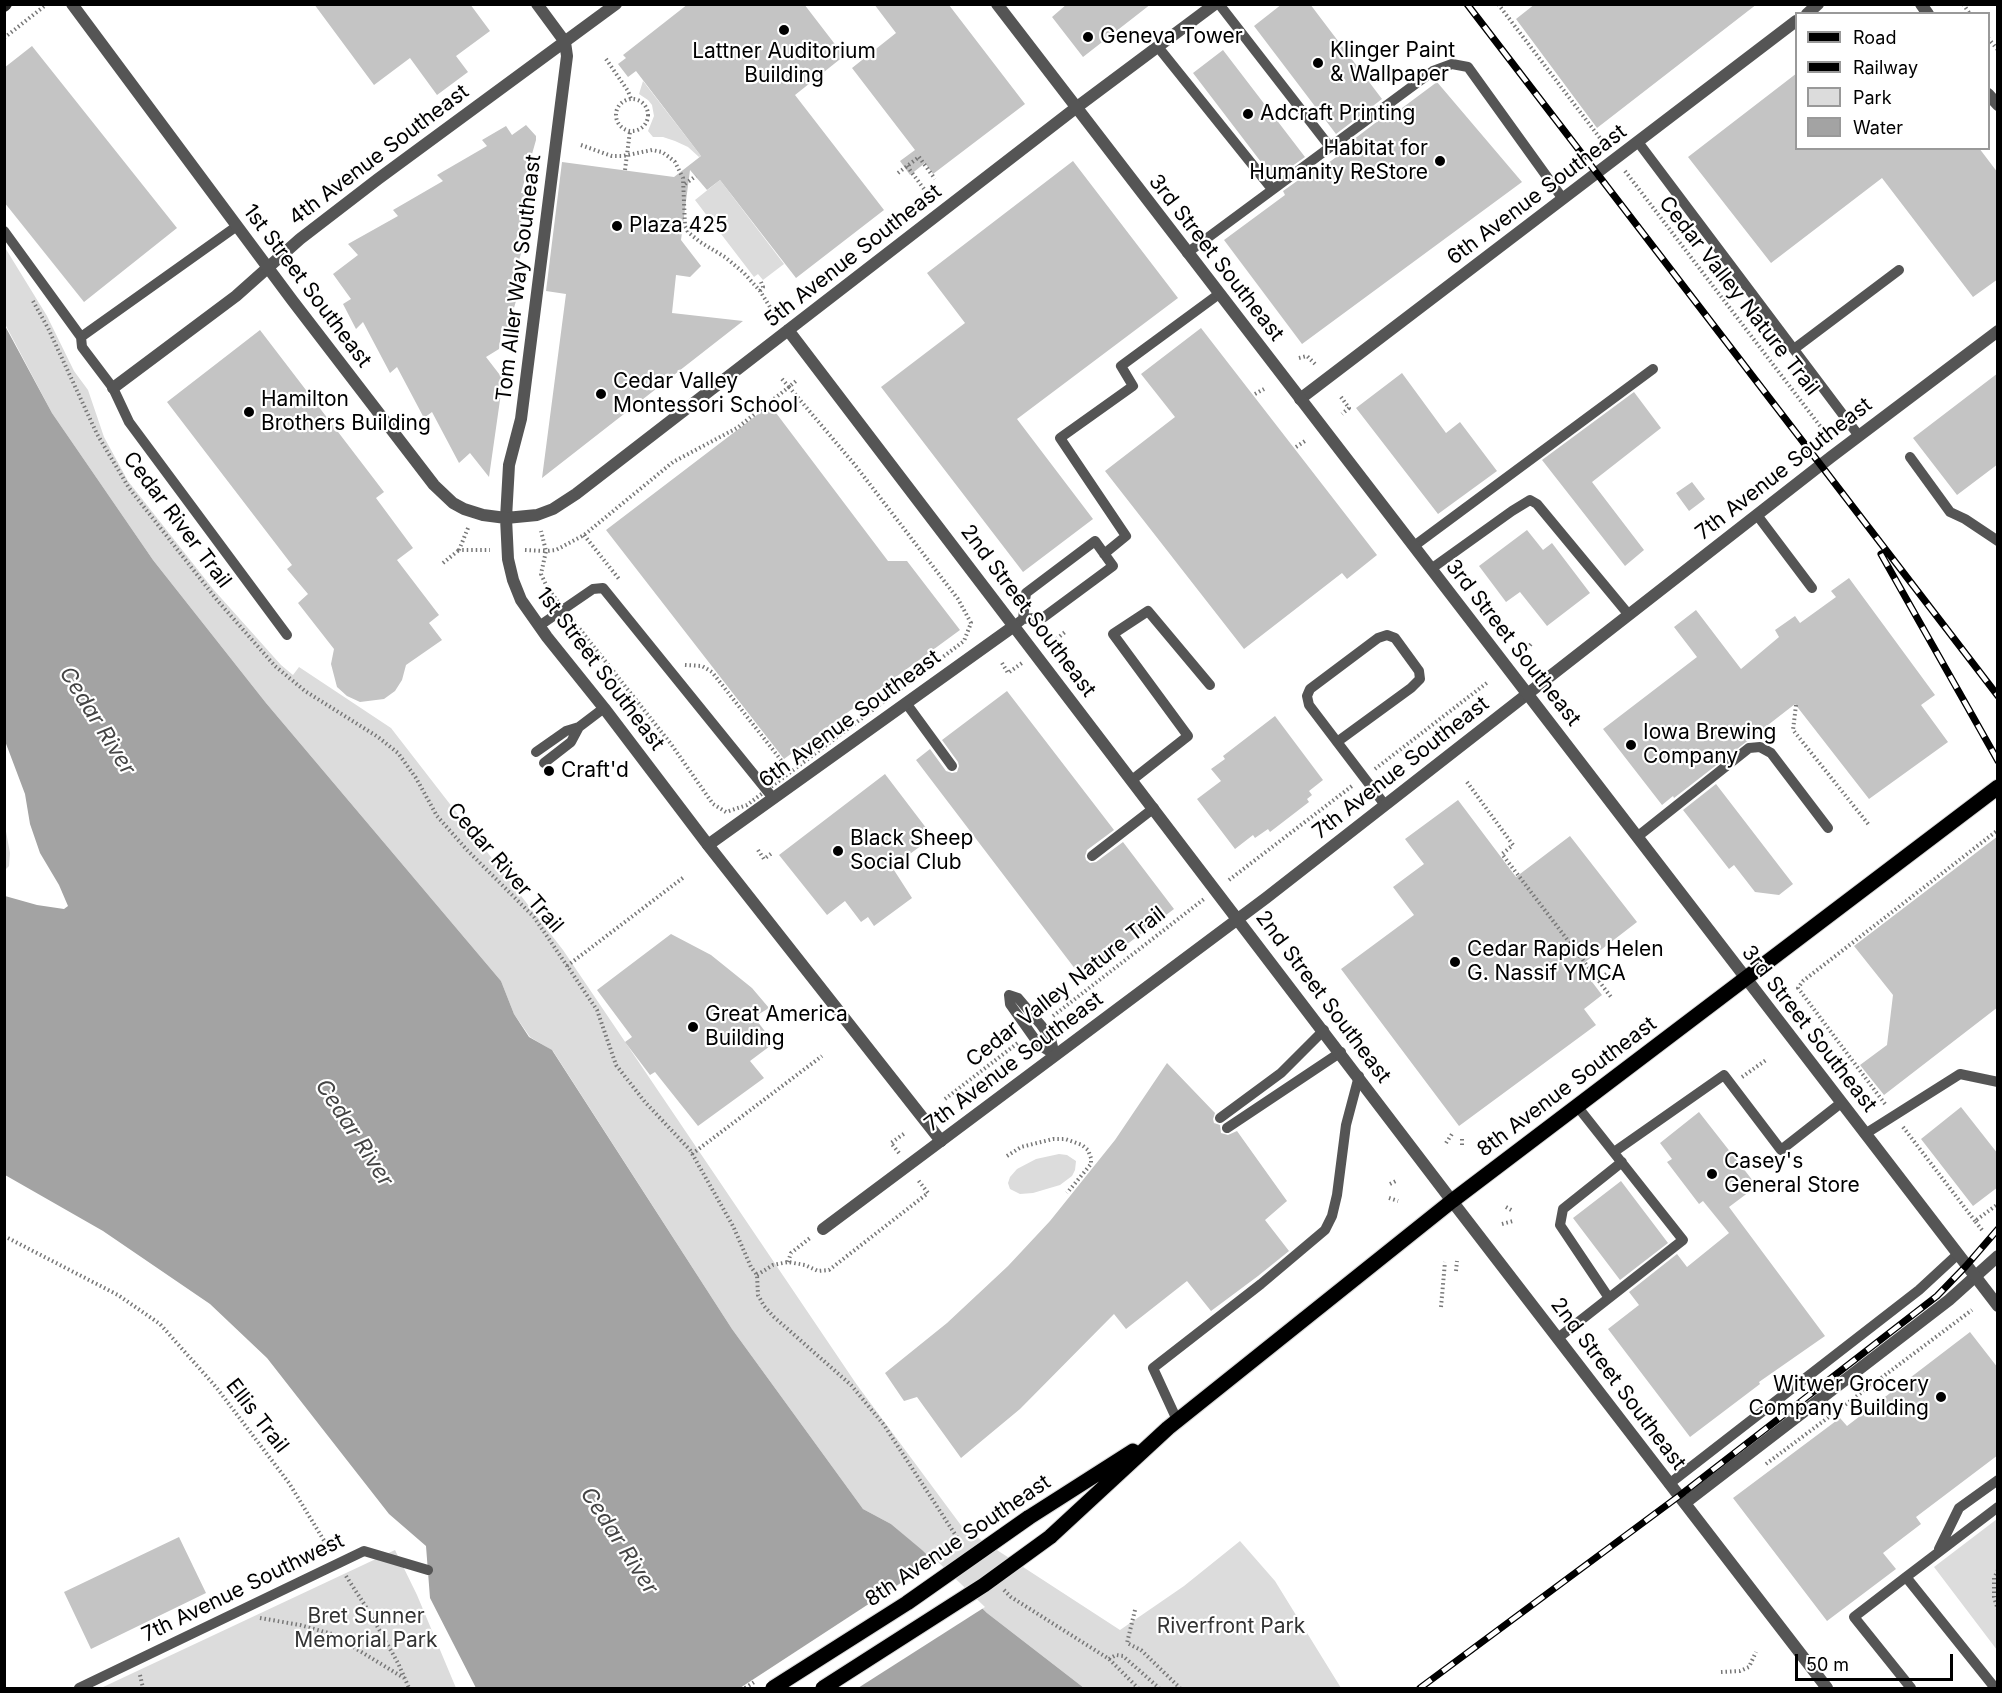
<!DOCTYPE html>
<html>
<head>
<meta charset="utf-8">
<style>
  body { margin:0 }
  #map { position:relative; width:2002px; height:1693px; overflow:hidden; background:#fff; font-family:Inter,sans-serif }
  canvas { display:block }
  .frame { position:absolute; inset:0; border:6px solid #000; pointer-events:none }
  .legend { position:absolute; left:1795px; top:12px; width:195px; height:138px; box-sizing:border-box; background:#fff; border:2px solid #999; margin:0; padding:8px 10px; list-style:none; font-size:18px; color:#000 }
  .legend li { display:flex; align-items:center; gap:12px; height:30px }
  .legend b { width:30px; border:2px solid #999 }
  .scale { position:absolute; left:1795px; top:1654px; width:158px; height:27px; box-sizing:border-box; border:3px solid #000; border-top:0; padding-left:8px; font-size:18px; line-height:21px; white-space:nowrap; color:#000; -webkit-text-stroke:4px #fff; paint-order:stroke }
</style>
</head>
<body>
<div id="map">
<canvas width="2002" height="1693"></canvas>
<div class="frame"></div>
<ul class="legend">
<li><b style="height:8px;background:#000"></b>Road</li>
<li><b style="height:8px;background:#000"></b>Railway</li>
<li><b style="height:16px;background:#dcdcdc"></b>Park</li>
<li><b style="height:16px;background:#a3a3a3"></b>Water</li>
</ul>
<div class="scale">50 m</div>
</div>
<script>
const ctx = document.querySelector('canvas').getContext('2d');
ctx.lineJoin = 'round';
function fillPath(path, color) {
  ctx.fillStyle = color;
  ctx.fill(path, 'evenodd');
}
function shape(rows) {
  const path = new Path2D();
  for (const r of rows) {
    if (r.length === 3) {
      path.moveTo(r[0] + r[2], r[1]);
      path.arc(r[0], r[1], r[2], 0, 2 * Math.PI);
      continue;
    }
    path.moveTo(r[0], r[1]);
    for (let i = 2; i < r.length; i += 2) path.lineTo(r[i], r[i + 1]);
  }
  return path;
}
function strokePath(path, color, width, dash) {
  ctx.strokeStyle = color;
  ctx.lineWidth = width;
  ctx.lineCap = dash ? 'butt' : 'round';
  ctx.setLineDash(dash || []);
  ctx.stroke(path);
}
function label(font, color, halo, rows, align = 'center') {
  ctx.font = font + ' Inter,sans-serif';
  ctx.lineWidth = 4.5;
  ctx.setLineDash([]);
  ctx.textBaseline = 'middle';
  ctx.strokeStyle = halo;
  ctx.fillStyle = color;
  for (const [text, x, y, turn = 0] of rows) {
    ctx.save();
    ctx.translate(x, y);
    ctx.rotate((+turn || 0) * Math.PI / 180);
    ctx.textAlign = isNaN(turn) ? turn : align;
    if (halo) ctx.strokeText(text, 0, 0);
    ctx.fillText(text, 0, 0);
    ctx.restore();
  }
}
fillPath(shape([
  [643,81,701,156,699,157,688,147,675,141,663,137,653,137,648,131,654,116,652,105,648,100,639,94],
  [720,180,784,264,763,280,758,274,754,277,695,200],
  [4,246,47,316,74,371,88,390,104,437,128,481,213,589,281,665,293,675,299,667,391,728,563,950,857,1385,963,1528,1120,1630,1184,1586,1240,1541,1275,1581,1341,1688,1084,1688,987,1613,922,1551,891,1524,863,1509,732,1329,553,1051,530,1037,514,1014,501,981,266,703,153,560,52,413,5,324],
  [5,826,10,853,9,866,5,870],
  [1059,1154,1067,1155,1076,1161,1075,1170,1072,1176,1060,1185,1033,1193,1020,1194,1010,1189,1008,1183,1010,1177,1017,1169,1036,1159],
  [1997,1519,1997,1650,1934,1567],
  [395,1550,417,1595,456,1688,101,1688]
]), '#dcdcdc');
fillPath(shape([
  [4,324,52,413,153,560,266,703,501,981,514,1014,529,1037,552,1050,732,1329,863,1509,891,1524,922,1550,987,1613,1084,1688,476,1688,430,1598,426,1546,389,1514,267,1358,210,1304,103,1231,5,1175,5,896,37,905,64,909,68,906,59,885,40,853,30,824,25,794,5,741]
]), '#a3a3a3');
fillPath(shape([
  [936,1560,985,1607,858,1688,740,1688]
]), '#fff');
fillPath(shape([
  [314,4,470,4,490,31,456,56,468,72,437,95,410,58,374,85],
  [688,4,804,4,844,56,795,95,884,210,796,278,720,180,707,190,690,170,681,240,701,266,690,277,676,275,672,313,743,321,542,478,566,294,546,291,562,162,674,177,701,156,636,71,628,77,618,64,626,58,623,55],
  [874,4,949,5,1025,104,933,174,925,163,910,175,900,161,915,150,852,68,896,33],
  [1067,4,1151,4,1083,57,1052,17],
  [1282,4,1310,4,1382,99,1336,134,1254,26],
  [1535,4,1757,4,1597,128,1516,19],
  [32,46,177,228,84,302,4,202,4,68],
  [1223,50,1305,157,1274,179,1193,73],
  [1797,73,1797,148,1979,148,1998,173,1998,279,1973,297,1882,178,1771,263,1688,157],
  [1437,82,1522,182,1302,344,1224,240,1285,195,1283,191,1314,169,1316,172,1347,149,1345,146,1391,111,1394,114],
  [526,125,536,136,536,140,521,193,530,193,514,246,523,247,507,300,516,301,508,328,502,326,499,349,486,357,503,379,489,477,470,453,459,463,432,412,424,418,397,367,390,373,363,322,356,329,343,304,351,299,333,274,358,255,348,244,398,216,393,210,443,181,437,175,487,146,482,140,506,126,512,135],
  [1073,161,1178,298,1017,419,1093,519,1023,572,881,387,965,323,927,273],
  [1201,328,1377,555,1347,579,1342,573,1244,649,1105,471,1175,417,1141,374],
  [260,330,384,492,376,498,413,548,397,560,439,615,429,623,442,640,406,665,402,680,395,691,384,699,360,702,347,696,337,687,331,664,334,649,298,603,308,594,287,569,292,565,167,402],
  [1402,373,1446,433,1460,422,1497,471,1438,514,1356,408],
  [1998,373,1998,464,1957,495,1913,438],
  [1634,392,1661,428,1592,482,1644,550,1625,566,1542,460],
  [770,405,888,561,907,561,960,630,784,759,606,530],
  [1692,482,1705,499,1689,511,1676,493],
  [1527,530,1543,550,1552,543,1590,593,1547,626,1520,592,1506,602,1479,566],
  [1849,578,1935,695,1921,705,1948,742,1869,799,1795,704,1674,798,1673,796,1662,805,1603,729,1697,657,1674,627,1696,610,1741,669,1779,637,1775,630,1795,616,1800,623,1836,597,1831,591],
  [1007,691,1114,830,1087,850,1085,856,1086,860,1090,863,1096,862,1123,842,1174,909,1082,978,916,760,930,749,946,771,952,773,957,772,959,766,958,762,942,740],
  [1275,716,1323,780,1309,791,1312,795,1307,799,1309,802,1270,832,1268,829,1255,838,1253,835,1235,849,1197,799,1221,781,1211,769,1225,759,1223,756],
  [885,774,933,837,892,867,912,898,874,926,868,917,861,922,845,901,827,915,779,855],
  [1716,784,1793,884,1779,895,1755,892,1734,865,1729,869,1683,810],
  [1458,800,1516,877,1570,836,1637,922,1580,966,1602,995,1584,1009,1596,1025,1459,1126,1341,969,1414,915,1393,887,1424,864,1405,839],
  [1998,836,1998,1007,1884,1095,1860,1065,1887,1045,1893,995,1854,946],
  [671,934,711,955,752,988,769,1008,754,1017,774,1043,750,1061,764,1078,698,1126,655,1072,650,1075,625,1042,632,1037,597,990],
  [1167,1063,1215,1113,1213,1119,1214,1123,1220,1125,1221,1133,1228,1135,1237,1131,1287,1201,1265,1220,1289,1251,1258,1276,1211,1311,1187,1281,1126,1329,1114,1314,1020,1409,961,1458,917,1397,904,1401,885,1373,947,1323,1008,1266,1050,1221,1115,1140],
  [1961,1107,1998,1154,1998,1187,1973,1206,1921,1139],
  [1699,1112,1757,1186,1729,1207,1825,1336,1759,1382,1760,1384,1690,1437,1608,1329,1639,1305,1629,1292,1677,1254,1687,1267,1729,1233,1703,1201,1699,1204,1667,1162,1672,1159,1660,1143],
  [1621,1181,1668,1243,1620,1280,1573,1218],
  [1970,1332,1998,1368,1998,1455,1916,1517,1921,1524,1883,1553,1896,1569,1827,1621,1733,1498,1840,1418,1847,1426],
  [179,1537,206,1593,91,1649,64,1592]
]), '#c4c4c4');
const primary = shape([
  [1028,1518,1133,1451],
  [1050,1537,1168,1428,1452,1201,1998,787]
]);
strokePath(primary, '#dbdbdb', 17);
strokePath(shape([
  [1498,4,1606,146],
  [1963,4,1970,14],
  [4,38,47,4],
  [1988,38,1998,50],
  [606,59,628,91,631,99],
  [632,115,16],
  [581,145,612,156,623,156,652,150,662,152,669,157,675,162,683,178,685,226,688,232,700,242,725,257,744,273,760,291,770,307],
  [919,157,935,179],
  [907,166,924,189],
  [625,170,630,131],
  [1625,171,1830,439],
  [898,173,919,157],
  [685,184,696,176],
  [760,291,763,287,761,282],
  [33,301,48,328,97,434,129,488,217,600,275,666,305,691,378,737,398,753,416,778,437,816,467,850,534,917,597,1010,616,1065,645,1102,690,1150,733,1226,751,1267,757,1275,758,1295,764,1306,774,1317,851,1385,884,1425,962,1545],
  [1299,358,1307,356,1315,364],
  [782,379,789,387,797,380],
  [789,387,855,465,958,599,971,623,964,641,747,805,726,812,713,804,671,744,548,589,541,574,546,551,556,550,584,535,673,462,737,428,789,387],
  [1255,394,1264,389],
  [1341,397,1349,408,1342,414],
  [1296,447,1305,441],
  [468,528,459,550,490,550],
  [584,535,619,579],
  [525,550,546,551,541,531],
  [443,563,459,550],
  [1053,642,1065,632],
  [1524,652,1531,644],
  [1002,663,1008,673,1022,663],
  [685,665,702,666,712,672,788,769],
  [1796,705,1793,730,1869,825],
  [1375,769,1488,682],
  [1467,782,1513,845,1502,854,1611,997],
  [758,850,764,859,772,853],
  [1229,880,1352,786],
  [567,966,684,877],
  [1598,980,1609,972],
  [1053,1016,1204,899],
  [1742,1077,1766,1060],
  [945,1099,1019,1042],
  [1885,1104,1798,988,1803,981,1998,830],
  [1903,1127,1975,1221],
  [1446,1143,1452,1134],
  [1462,1145,1462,1137],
  [899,1153,891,1143,905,1133],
  [692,1154,822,1056],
  [1007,1156,1021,1147,1053,1139,1065,1139,1082,1145,1088,1150,1091,1158,1091,1164,1067,1193],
  [1390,1184,1396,1181],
  [1389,1198,1398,1201],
  [1506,1207,1513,1211],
  [1502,1224,1513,1221],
  [1982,1230,1975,1221,1998,1204],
  [4,1236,118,1295,160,1324,216,1387,289,1483,331,1552],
  [788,1262,791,1253,810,1238],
  [1456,1271,1457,1261],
  [757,1275,773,1265,788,1262,805,1265,818,1271,829,1270,928,1193,918,1180],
  [1441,1307,1445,1262],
  [1766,1464,1972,1310],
  [1998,1570,1994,1578,1994,1597,1998,1610],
  [346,1576,368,1610,398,1663,409,1688],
  [1004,1590,1011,1597,1109,1659,1138,1688],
  [1135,1610,1127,1643,1141,1650,1180,1688],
  [260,1618,300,1625,332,1634,404,1678],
  [1109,1659,1116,1655,1123,1656,1159,1688],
  [1721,1672,1740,1671,1749,1667,1756,1652],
  [140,1675,143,1688]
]), '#777', 4, [1.5, 3]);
strokePath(shape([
  [1219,4,1330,147],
  [1158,47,1272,189],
  [1638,142,1859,436],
  [237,226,81,337,82,347,113,388,129,422,287,635],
  [4,231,81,337],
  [1187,253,1433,71,1452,64,1468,67,1563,199],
  [1794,349,1899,270],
  [1910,457,1950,512,1965,519,1998,541],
  [1757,515,1812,588],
  [1414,546,1653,369],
  [1104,554,1126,536,1060,438,1133,386,1121,366,1219,294],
  [1431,569,1512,511,1530,500,1537,504,1629,615],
  [539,626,593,589,603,588,773,798],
  [1014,626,1023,619,1044,617,1113,566,1095,541,1026,593,1023,619],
  [906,703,952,766],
  [1337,742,1411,688,1420,679,1419,671,1395,638,1387,635,1378,638,1310,689,1307,696,1309,705,1385,805],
  [536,752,566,731,579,727,604,708],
  [544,763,571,742,579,727],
  [1132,780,1188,736,1113,634,1148,611,1210,685],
  [1637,837,1749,748,1760,747,1771,753,1828,828],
  [1092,856,1154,808],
  [1009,995,1018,998,1041,1025,1051,1039,1055,1055,1039,1045,1010,1004,1009,995],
  [1220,1118,1281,1073,1324,1030],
  [1227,1128,1341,1052],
  [1865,1134,1960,1074,1998,1082],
  [1614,1152,1724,1075,1781,1150,1841,1103],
  [1609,1298,1560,1225,1563,1209,1622,1162],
  [1558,1338,1683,1240,1577,1106],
  [1177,1420,1153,1368,1261,1284,1325,1230,1332,1216,1337,1195,1346,1125,1359,1076],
  [1669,1484,1919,1290,1958,1254],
  [1939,1549,1959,1508,1998,1480],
  [1906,1577,1854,1617,1911,1688],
  [79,1688,364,1551,428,1570],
  [1995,1688,1906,1577,1998,1507]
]), '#555', 10);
strokePath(shape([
  [537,4,565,42,567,56,521,419,509,465,506,518,537,515,553,509,576,494,1077,107,1215,4],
  [1921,4,1928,14],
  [1807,14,1818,4],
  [1988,94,1998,105],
  [788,330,1452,1201],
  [113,388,236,296,300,239,378,179,616,4],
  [1300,399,1796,21],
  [708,845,1014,626],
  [823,1229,1266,898,1831,457,1998,331],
  [1685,1503,1949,1300,1998,1256]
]), '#555', 12);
strokePath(shape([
  [72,4,292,300,434,485,453,503,464,509,483,515,506,518,508,559,513,580,521,600,547,637,604,708,708,845,941,1141],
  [997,4,1998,1306],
  [1452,1201,1827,1688]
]), '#555', 12);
strokePath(shape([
  [4,6,6,4]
]), '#222', 12);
strokePath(primary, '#000', 15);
const rail = shape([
  [1467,4,1998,696],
  [1881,554,1998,761],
  [1420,1688,1679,1496,1937,1296,1966,1266,1998,1229]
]);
strokePath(rail, '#000', 7);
strokePath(rail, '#fff', 4.5, [14]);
const primaryBridge = shape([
  [773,1688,907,1603,1028,1518],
  [823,1688,984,1585,1050,1537]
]);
strokePath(primaryBridge, '#dbdbdb', 17, []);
strokePath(shape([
  [745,1688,756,1681]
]), '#777', 4, [1.5, 3]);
strokePath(primaryBridge, '#000', 15);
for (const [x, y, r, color] of [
  [784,30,6,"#000"],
  [1088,37,6,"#000"],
  [1318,63,6,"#000"],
  [1248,114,6,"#000"],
  [1440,161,6,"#000"],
  [617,226,6,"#000"],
  [601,394,6,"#000"],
  [249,412,6,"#000"],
  [1631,745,6,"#000"],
  [549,771,6,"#000"],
  [838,851,6,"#000"],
  [1455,962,6,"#000"],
  [693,1027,6,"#000"],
  [1712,1174,6,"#000"],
  [1941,1397,6,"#000"]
]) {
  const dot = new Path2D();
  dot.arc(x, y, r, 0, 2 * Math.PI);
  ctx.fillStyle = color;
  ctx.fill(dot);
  strokePath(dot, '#fff', 2);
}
label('21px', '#000', '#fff', [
  ["Geneva Tower",1100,37],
  ["Klinger Paint",1330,51],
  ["& Wallpaper",1330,75],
  ["Lattner Auditorium",784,52,"center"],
  ["Building",784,76,"center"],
  ["Adcraft Printing",1260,114],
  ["Habitat for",1428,149,"right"],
  ["Humanity ReStore",1428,173,"right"],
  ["Plaza 425",629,226],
  ["Cedar Valley",613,382],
  ["Montessori School",613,406],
  ["Hamilton",261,400],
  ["Brothers Building",261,424],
  ["Iowa Brewing",1643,733],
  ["Company",1643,757],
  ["Craft'd",561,771],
  ["Black Sheep",850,839],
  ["Social Club",850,863],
  ["Cedar Rapids Helen",1467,950],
  ["G. Nassif YMCA",1467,974],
  ["Great America",705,1015],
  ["Building",705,1039],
  ["Casey's",1724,1162],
  ["General Store",1724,1186],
  ["Witwer Grocery",1929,1385,"right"],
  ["Company Building",1929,1409,"right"]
], 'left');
label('21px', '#000', '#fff', [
  ["4th Avenue Southeast",379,155,-37],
  ["6th Avenue Southeast",1537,195,-37],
  ["5th Avenue Southeast",853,256,-38],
  ["3rd Street Southeast",1216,258,52],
  ["Tom Aller Way Southeast",519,278,-83],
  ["1st Street Southeast",307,286,53],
  ["Cedar Valley Nature Trail",1739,296,52],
  ["7th Avenue Southeast",1784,469,-38],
  ["Cedar River Trail",177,520,53],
  ["2nd Street Southeast",1028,611,53],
  ["3rd Street Southeast",1513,643,52],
  ["1st Street Southeast",600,669,53],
  ["6th Avenue Southeast",850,719,-36],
  ["7th Avenue Southeast",1401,768,-38],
  ["Cedar River Trail",505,868,49],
  ["Cedar Valley Nature Trail",1066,987,-38],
  ["2nd Street Southeast",1323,997,53],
  ["3rd Street Southeast",1809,1029,52],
  ["7th Avenue Southeast",1014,1062,-37],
  ["8th Avenue Southeast",1567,1087,-37],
  ["2nd Street Southeast",1618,1384,53],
  ["Ellis Trail",257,1416,52],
  ["8th Avenue Southeast",958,1541,-34],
  ["7th Avenue Southwest",243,1588,-26]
]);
label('21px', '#333', '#fff', [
  ["Bret Sunner",366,1617],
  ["Memorial Park",366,1641],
  ["Riverfront Park",1231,1627]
]);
label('italic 22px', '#444', '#fff', [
  ["Cedar River",97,721,58],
  ["Cedar River",354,1133,57],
  ["Cedar River",619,1541,57]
]);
</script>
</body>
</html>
